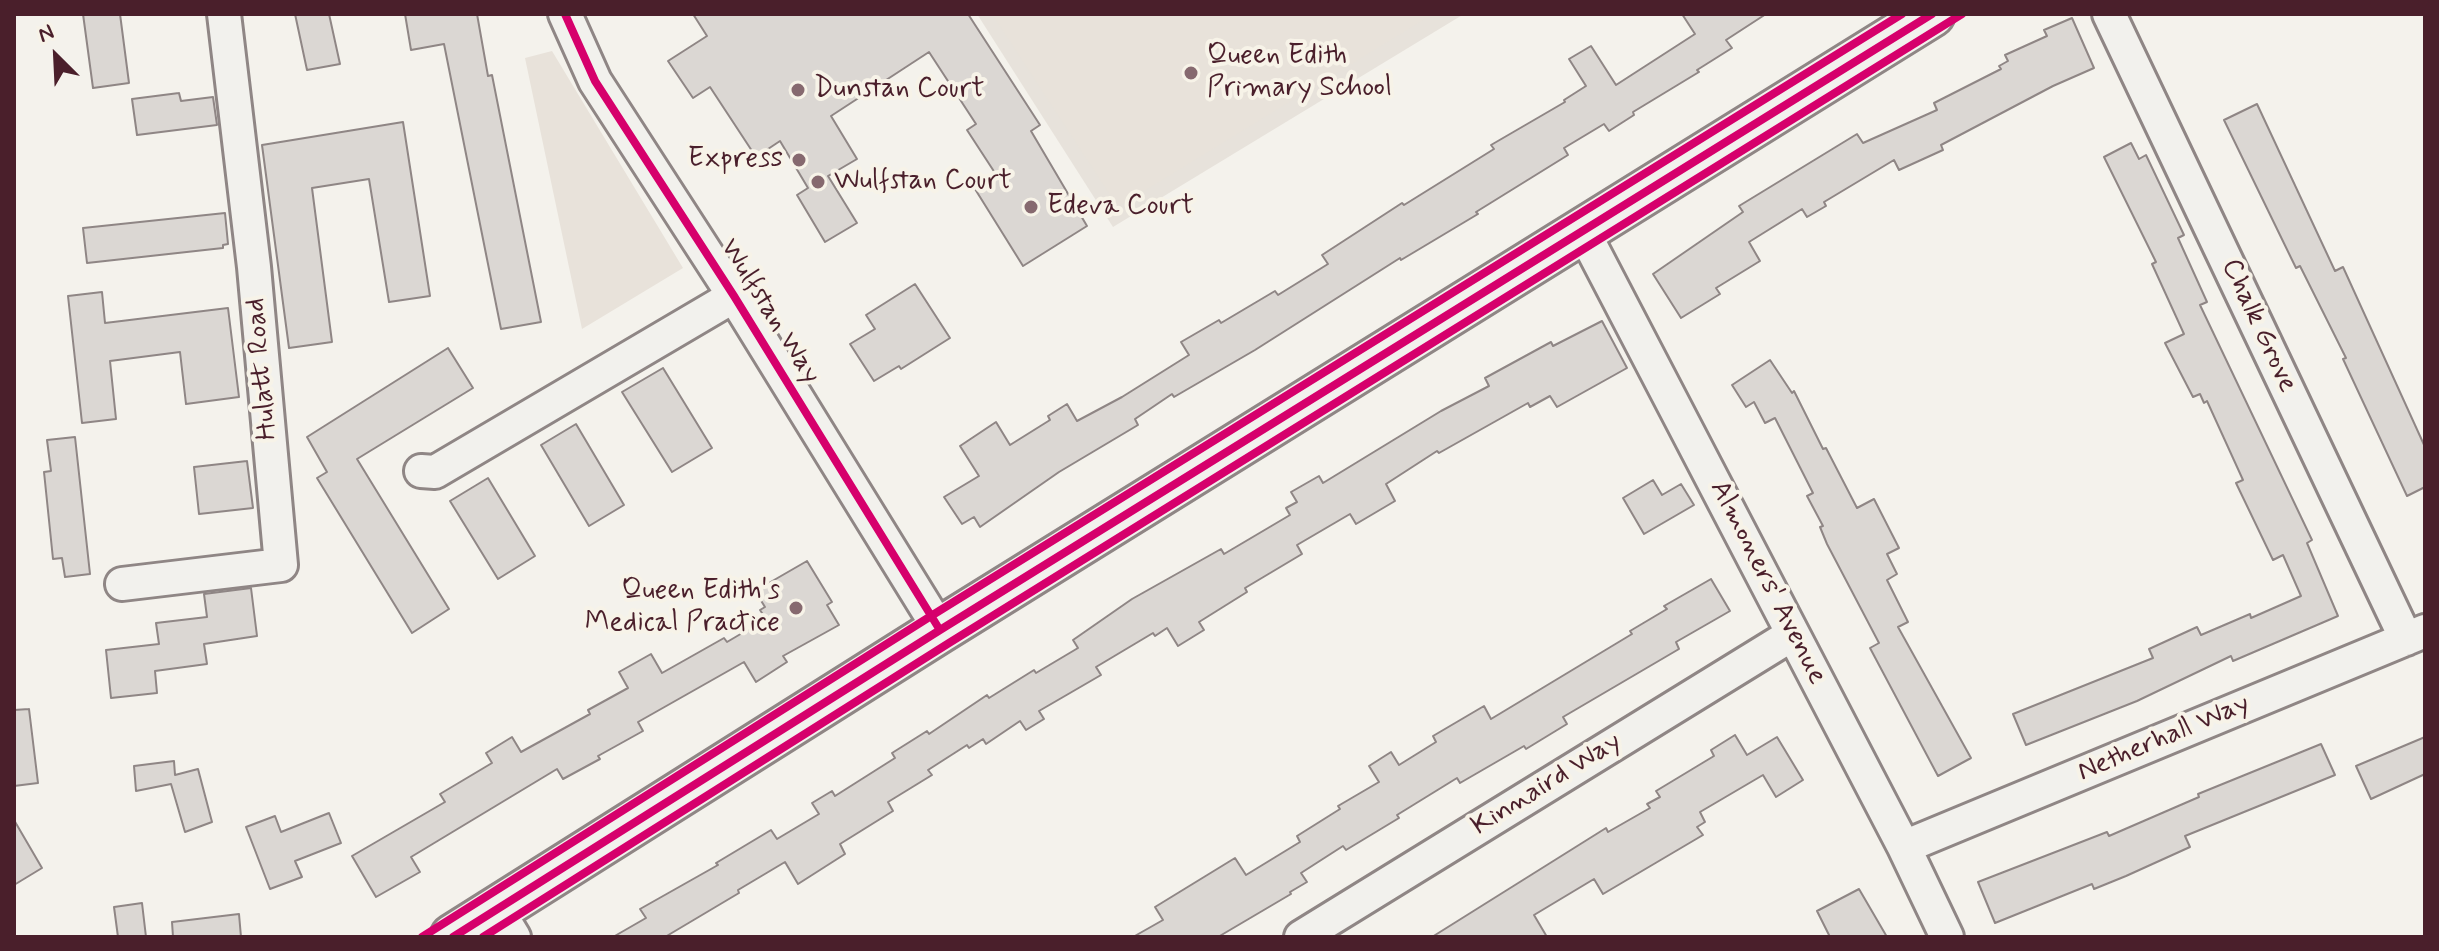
<!DOCTYPE html>
<html>
<head>
<meta charset="utf-8">
<style>
  body { margin:0 }
  #map { position:relative; width:2439px; height:951px; overflow:hidden; background:#f4f2ec; font-family:Mynerve,sans-serif }
  canvas { display:block }
  .frame { position:absolute; inset:0; border:16px solid #4a1f2b; pointer-events:none }
  .north { position:absolute; left:16px; top:16px; width:80px; height:80px; -webkit-text-stroke:6px #f7f3e8; paint-order:stroke; rotate:336deg; font-size:22px; font-weight:700; line-height:32px; text-align:center; color:#4a1f2b }
  .north::after { content:''; display:block; margin:auto; width:28px; height:36px; background:#4a1f2b; clip-path:polygon(50% 0,100% 100%,50% 72%,0 100%) }
</style>
</head>
<body>
<div id="map">
<canvas width="2439" height="951"></canvas>
<div class="frame"></div>
<div class="north">N</div>
</div>
<script>
const ctx = document.querySelector('canvas').getContext('2d');
ctx.lineJoin = 'round';
function fillPath(path, color) {
  ctx.fillStyle = color;
  ctx.fill(path, 'evenodd');
}
function shape(rows) {
  const path = new Path2D();
  for (const r of rows) {
    path.moveTo(r[0], r[1]);
    for (let i = 2; i < r.length; i += 2) path.lineTo(r[i], r[i + 1]);
  }
  return path;
}
function strokePath(path, color, width, dash) {
  ctx.strokeStyle = color;
  ctx.lineWidth = width;
  ctx.lineCap = dash ? 'butt' : 'round';
  ctx.setLineDash(dash || []);
  ctx.stroke(path);
}
function label(font, color, halo, rows, align = 'center') {
  ctx.font = font + ' Mynerve,sans-serif';
  ctx.lineWidth = 8;
  ctx.setLineDash([]);
  ctx.textBaseline = 'middle';
  ctx.strokeStyle = halo;
  ctx.fillStyle = color;
  for (const [text, x, y, turn = 0] of rows) {
    ctx.save();
    ctx.translate(x, y);
    ctx.rotate((+turn || 0) * Math.PI / 180);
    ctx.textAlign = isNaN(turn) ? turn : align;
    if (halo) ctx.strokeText(text, 0, 0);
    ctx.fillText(text, 0, 0);
    ctx.restore();
  }
}
fillPath(shape([
  [977,14,1464,14,1113,227]
]), '#e7e2db');
fillPath(shape([
  [992,14,1433,14,1118,207],
  [552,51,683,268,582,329,525,58]
]), '#e8e2da');
const building = shape([
  [83,14,120,14,129,83,93,88,83,14],
  [295,14,329,14,340,64,307,70,295,14],
  [405,14,477,14,488,76,492,75,541,322,501,329,444,44,411,50,405,14],
  [693,14,968,14,1040,125,1031,131,1087,226,1023,266,975,189,997,176,967,130,976,124,929,52,831,116,857,159,828,176,857,223,825,242,797,195,808,188,780,141,756,157,710,87,693,98,668,61,707,36,693,14],
  [1682,14,1766,14,1726,40,1732,48,1697,70,1699,72,1633,112,1634,115,1609,131,1604,124,1564,148,1568,155,1476,212,1478,214,1401,260,1400,258,1255,350,1174,397,1172,394,1135,419,1138,425,1059,472,980,527,974,517,962,524,944,497,979,476,960,446,996,422,1010,445,1050,420,1048,416,1067,404,1077,421,1122,397,1189,355,1181,342,1219,320,1221,323,1275,291,1278,295,1328,264,1322,255,1402,203,1404,205,1494,149,1491,145,1565,102,1564,100,1586,86,1569,59,1591,46,1616,85,1695,34,1682,14],
  [2072,18,2094,68,2053,86,1941,145,1943,150,1899,170,1894,160,1824,202,1826,206,1807,217,1802,209,1749,242,1760,261,1716,288,1720,294,1681,318,1653,274,1743,212,1739,206,1857,134,1863,143,1937,110,1934,103,2001,69,1999,66,2008,61,2005,55,2047,36,2044,30,2072,18],
  [179,93,181,101,213,97,217,125,137,135,132,99,179,93],
  [2257,104,2335,271,2343,267,2425,447,2425,487,2407,496,2343,359,2346,358,2300,266,2296,268,2224,120,2257,104],
  [403,122,430,296,389,302,369,179,312,188,332,342,289,348,262,145,403,122],
  [2131,143,2139,159,2146,155,2184,235,2178,238,2207,302,2200,305,2312,540,2307,543,2338,616,2233,661,2231,656,2137,701,2026,745,2013,714,2153,658,2149,649,2197,627,2201,635,2250,614,2251,618,2301,596,2283,555,2273,560,2236,483,2243,480,2207,401,2204,403,2200,394,2193,397,2165,343,2184,334,2152,264,2156,262,2104,157,2131,143],
  [225,213,228,244,223,245,223,248,87,263,83,228,225,213],
  [915,284,950,338,901,369,899,366,874,381,850,344,875,329,866,315,915,284],
  [102,292,105,323,228,308,239,397,186,404,180,352,110,361,116,419,82,423,68,296,102,292],
  [1602,321,1627,368,1557,407,1550,396,1530,407,1528,403,1439,453,1437,451,1386,484,1395,501,1356,524,1350,514,1297,545,1302,554,1245,588,1247,592,1199,622,1204,630,1178,646,1167,628,1155,636,1153,633,1096,667,1101,675,1039,711,1044,719,1026,730,1020,721,986,744,983,739,969,748,967,745,928,770,932,775,888,802,893,811,840,844,845,854,798,884,785,862,738,890,739,893,665,937,613,937,646,918,640,909,718,865,716,863,771,830,777,839,819,814,812,803,832,791,835,796,895,758,892,753,927,731,929,734,987,695,989,698,1034,670,1036,673,1078,648,1073,640,1132,599,1221,549,1224,554,1290,515,1286,508,1297,502,1291,492,1319,476,1323,483,1441,411,1489,386,1485,378,1551,342,1553,346,1602,321],
  [448,348,473,388,357,459,449,609,412,633,317,478,327,472,307,437,448,348],
  [1770,360,1792,393,1794,391,1823,449,1826,448,1857,508,1874,499,1899,548,1887,554,1897,574,1887,580,1908,622,1898,627,1971,758,1938,776,1870,648,1879,643,1827,544,1820,527,1823,526,1807,496,1813,493,1775,418,1765,423,1754,402,1746,407,1732,385,1770,360],
  [663,368,712,448,672,472,622,392,663,368],
  [576,424,624,505,589,526,541,445,576,424],
  [75,437,90,574,65,577,62,558,53,559,44,472,51,471,47,440,75,437],
  [247,461,253,508,199,514,194,467,247,461],
  [488,478,535,556,498,579,450,501,488,478],
  [1653,480,1662,495,1681,484,1694,505,1644,534,1623,498,1653,480],
  [807,561,832,602,827,605,839,625,783,656,787,662,756,682,744,662,638,722,643,731,598,756,600,759,563,779,557,769,411,857,420,872,376,897,352,856,445,802,440,794,492,763,486,753,512,737,521,752,590,714,588,710,628,688,619,672,651,654,662,673,724,638,727,642,766,619,760,610,765,607,755,591,807,561],
  [1711,579,1730,611,1676,642,1679,649,1563,717,1567,724,1526,749,1524,746,1460,783,1457,778,1397,815,1399,818,1346,850,1343,846,1301,873,1307,882,1290,892,1291,894,1218,937,1133,937,1163,920,1155,907,1235,858,1246,875,1300,842,1297,836,1340,809,1338,806,1379,782,1369,766,1391,752,1399,765,1436,742,1433,736,1484,706,1491,719,1632,634,1630,631,1667,609,1664,606,1711,579],
  [251,588,257,636,204,644,207,664,155,671,157,693,111,698,106,650,159,644,156,623,207,617,204,594,251,588],
  [29,709,38,783,14,786,14,710,29,709],
  [1735,735,1747,755,1777,737,1803,780,1776,797,1763,775,1700,812,1705,822,1697,827,1703,835,1603,894,1594,879,1534,915,1547,937,1432,937,1606,828,1608,832,1650,808,1647,804,1660,797,1656,791,1714,756,1711,750,1735,735],
  [2425,737,2425,774,2371,799,2356,766,2425,737],
  [2321,744,2335,775,2185,836,2190,847,2126,876,2094,889,2092,884,1995,923,1978,882,2107,832,2109,836,2199,797,2198,794,2321,744],
  [174,761,175,775,198,769,212,822,185,832,171,784,136,791,134,766,174,761],
  [329,813,341,843,295,861,302,877,270,889,246,827,275,816,281,832,329,813],
  [14,820,42,868,14,885,14,820],
  [1859,889,1887,937,1830,937,1817,911,1859,889],
  [142,903,146,937,118,937,114,907,142,903],
  [239,914,241,937,173,937,172,922,239,914]
]);
fillPath(building, '#dbd7d3');
strokePath(building, '#8f8685', 2);
const street = shape([
  [565,14,595,81,734,296,940,630],
  [2109,14,2406,639],
  [1583,231,1904,847,1947,937],
  [421,471,435,472,734,296],
  [122,584,281,565,254,267,224,14],
  [1904,847,2425,631],
  [497,909,514,937],
  [1301,937,1793,634]
]);
const secondary = shape([
  [453,937,940,630,1932,14]
]);
strokePath(street, '#8f8685', 38);
strokePath(secondary, '#8f8685', 50);
strokePath(street, '#f2f1ed', 32);
strokePath(secondary, '#f2f1ed', 44);
strokePath(shape([
  [565,14,595,81,734,296,938,627],
  [422,937,931,616,1902,14],
  [453,937,940,630,1932,14],
  [483,937,949,643,1962,14]
]), '#d6006c', 8);
for (const [x, y, r, color] of [
  [1191,73,8,"#86696f"],
  [798,90,8,"#86696f"],
  [799,160,8,"#86696f"],
  [818,182,8,"#86696f"],
  [1031,207,8,"#86696f"],
  [796,608,8,"#86696f"]
]) {
  const dot = new Path2D();
  dot.arc(x, y, r, 0, 2 * Math.PI);
  ctx.fillStyle = color;
  ctx.fill(dot);
  strokePath(dot, '#f7f3e8', 3);
}
label('28px', '#4a1f2b', '#f7f3e8', [
  ["Queen Edith",1207,57],
  ["Primary School",1207,89],
  ["Dunstan Court",814,90],
  ["Express",783,160,"right"],
  ["Wulfstan Court",834,182],
  ["Edeva Court",1047,207],
  ["Queen Edith's",780,592,"right"],
  ["Medical Practice",780,624,"right"]
], 'left');
label('28px', '#4a1f2b', '#f7f3e8', [
  ["Wulfstan Way",769,312,58],
  ["Chalk Grove",2258,326,65],
  ["Hulatt Road",263,369,-95],
  ["Almoners' Avenue",1767,583,63],
  ["Netherhall Way",2164,739,-23],
  ["Kinnaird Way",1547,785,-32]
]);
</script>
</body>
</html>
